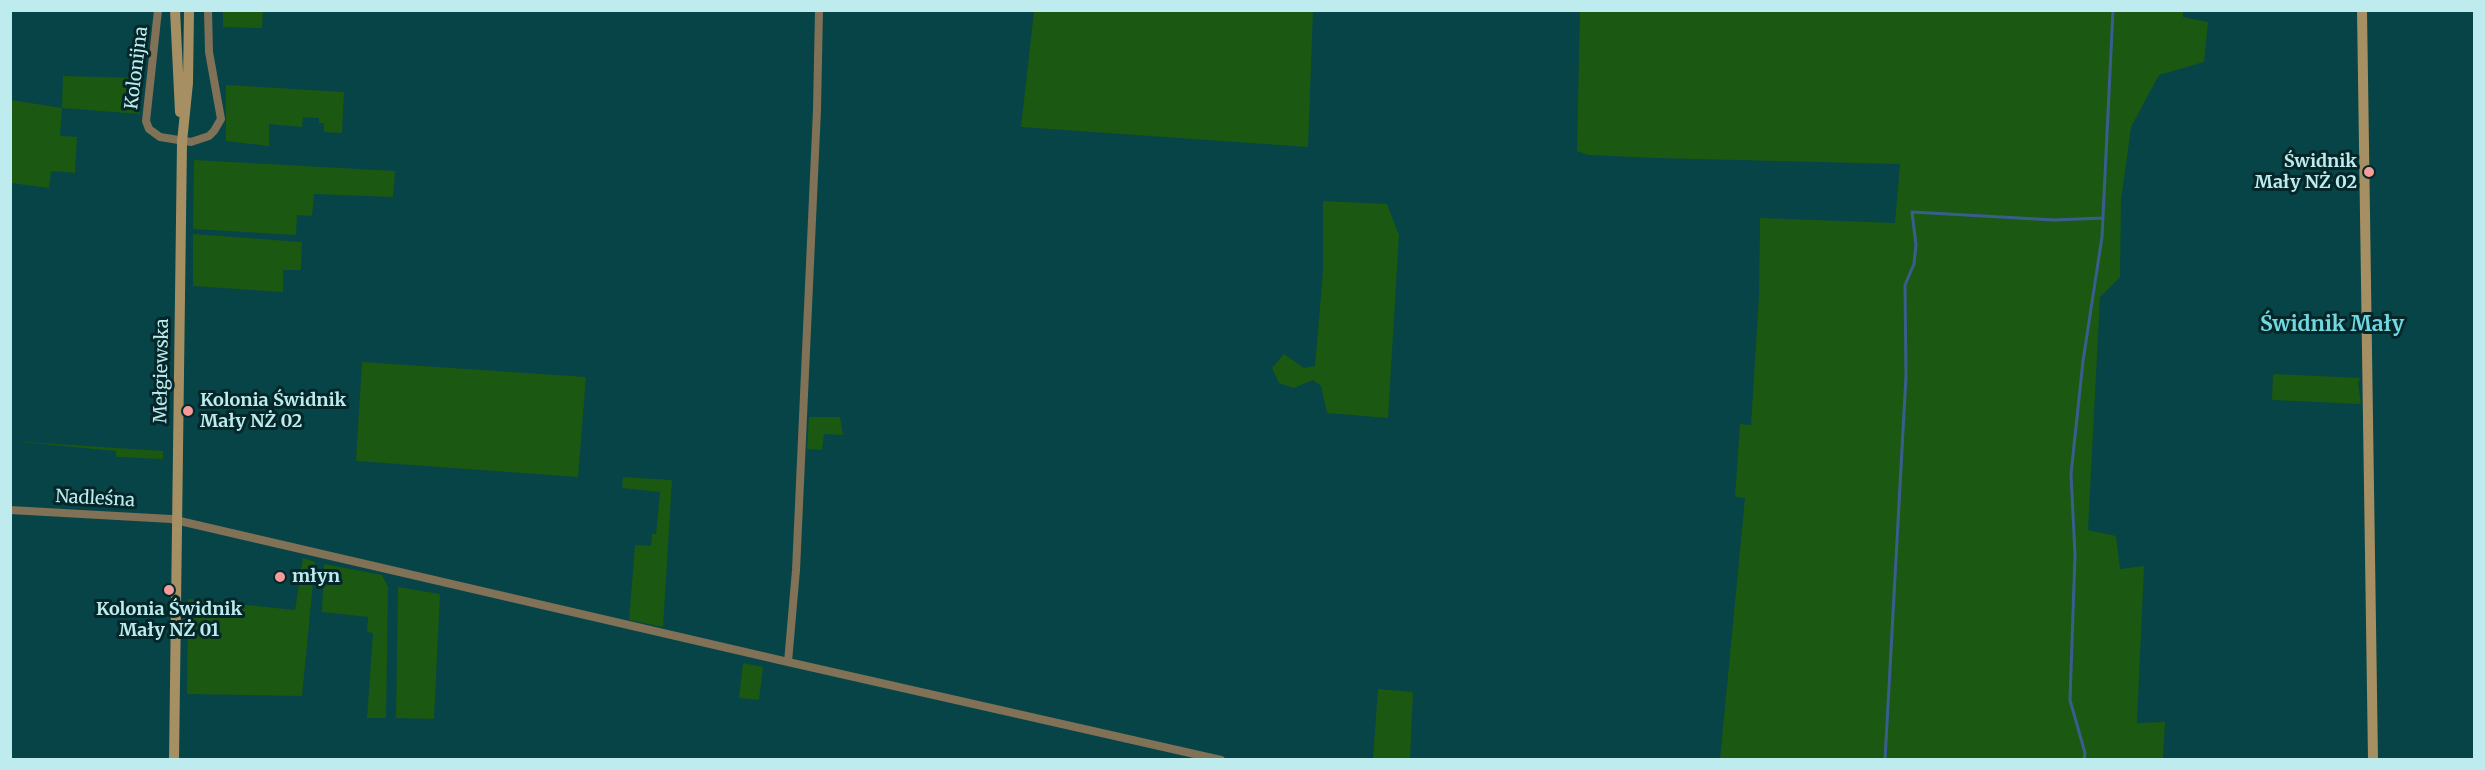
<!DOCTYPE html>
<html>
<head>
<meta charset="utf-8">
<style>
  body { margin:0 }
  #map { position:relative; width:2485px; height:770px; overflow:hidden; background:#064447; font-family:Merriweather,serif }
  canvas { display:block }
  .frame { position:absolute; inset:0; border:12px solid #bdebee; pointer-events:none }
</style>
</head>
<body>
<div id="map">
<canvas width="2485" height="770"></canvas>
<div class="frame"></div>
</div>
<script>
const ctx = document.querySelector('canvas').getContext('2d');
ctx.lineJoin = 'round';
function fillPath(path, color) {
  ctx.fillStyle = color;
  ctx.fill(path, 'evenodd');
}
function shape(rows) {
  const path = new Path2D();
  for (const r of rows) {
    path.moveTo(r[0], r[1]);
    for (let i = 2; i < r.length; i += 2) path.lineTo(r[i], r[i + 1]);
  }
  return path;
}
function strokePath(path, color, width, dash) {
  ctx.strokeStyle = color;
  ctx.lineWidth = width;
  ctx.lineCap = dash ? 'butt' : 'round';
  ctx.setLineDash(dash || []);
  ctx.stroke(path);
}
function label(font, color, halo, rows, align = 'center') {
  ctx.font = font + ' Merriweather,serif';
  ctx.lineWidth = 6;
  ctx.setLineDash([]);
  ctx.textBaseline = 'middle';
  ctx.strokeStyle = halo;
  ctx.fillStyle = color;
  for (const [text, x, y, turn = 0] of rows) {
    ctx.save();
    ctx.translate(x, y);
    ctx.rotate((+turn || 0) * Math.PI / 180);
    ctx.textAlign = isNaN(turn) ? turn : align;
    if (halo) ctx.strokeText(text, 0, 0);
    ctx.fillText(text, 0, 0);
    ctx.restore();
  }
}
fillPath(shape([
  [2183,10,2183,17,2208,22,2204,62,2159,75,2131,127,2121,200,2120,277,2100,297,2088,530,2116,536,2120,569,2144,566,2137,723,2165,722,2163,759,1720,759,1745,498,1735,497,1740,424,1751,425,1759,296,1760,218,1895,223,1900,164,1656,158,1588,155,1577,151,1580,11],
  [223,11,263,11,262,28,223,27],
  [1034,11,1313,11,1308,147,1021,127],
  [63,76,140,78,140,114,62,108,60,136,77,137,75,173,51,171,49,188,11,183,11,100,62,108],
  [226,85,344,92,342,133,324,132,324,123,319,123,319,118,303,117,302,127,269,124,269,146,226,141],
  [194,160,395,171,393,197,314,194,312,216,297,215,296,235,193,229],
  [1323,201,1387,204,1399,235,1388,418,1327,413,1321,386,1313,380,1294,388,1279,383,1272,368,1284,354,1304,368,1315,366,1323,271],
  [193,234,302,242,301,270,283,270,283,292,193,286],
  [362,362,586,377,578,477,356,461],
  [2273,374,2360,378,2358,383,2361,404,2272,400],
  [809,417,840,417,843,435,824,434,822,450,807,449],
  [10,441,163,451,163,459,116,457,116,451],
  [623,477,672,480,663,627,629,620,635,545,651,546,652,534,656,534,660,492,622,488],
  [303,558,315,562,302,696,187,694,188,599,295,610],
  [324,564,382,575,388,587,386,718,367,718,373,633,367,632,368,617,322,612],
  [398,587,440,594,434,719,396,718],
  [743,663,763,667,759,700,739,698],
  [1378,689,1413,692,1410,759,1373,759]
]), '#1b5812');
strokePath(shape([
  [1885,760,1906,376,1905,285,1914,264,1916,245,1912,212,2054,220,2103,218],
  [2084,760,2085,753,2070,700,2075,555,2071,474,2083,361,2102,237,2113,10]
]), '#395e8e', 3);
strokePath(shape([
  [158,10,146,121,149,129,160,137,191,142,209,136,214,131,221,119,209,52,208,10],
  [10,510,171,519,788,662,1221,760],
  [788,662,796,570,817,110,819,10]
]), '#807157', 8);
strokePath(shape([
  [175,10,180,112],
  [2362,10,2373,760],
  [174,760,182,142,188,83,189,10]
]), '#a78f64', 10);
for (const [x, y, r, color] of [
  [2369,172,6,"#f59b99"],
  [188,411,6,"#f59b99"],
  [280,577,6,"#f59b99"],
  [169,590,6,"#f59b99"]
]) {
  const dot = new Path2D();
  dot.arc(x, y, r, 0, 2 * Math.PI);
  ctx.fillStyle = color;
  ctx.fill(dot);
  strokePath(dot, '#052729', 2);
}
label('18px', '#bdebee', '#052729', [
  ["Kolonijna",137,68,-83],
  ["Mełgiewska",162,371,-89],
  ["Nadleśna",95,499,3]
]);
label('bold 18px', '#bdebee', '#052729', [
  ["Świdnik",2357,162,"right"],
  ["Mały NŻ 02",2357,183,"right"],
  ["Kolonia Świdnik",200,401],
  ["Mały NŻ 02",200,422],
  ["młyn",292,577],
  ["Kolonia Świdnik",169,610,"center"],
  ["Mały NŻ 01",169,631,"center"]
], 'left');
label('bold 21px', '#72d8df', '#052729', [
  ["Świdnik Mały",2332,325]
]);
</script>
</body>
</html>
